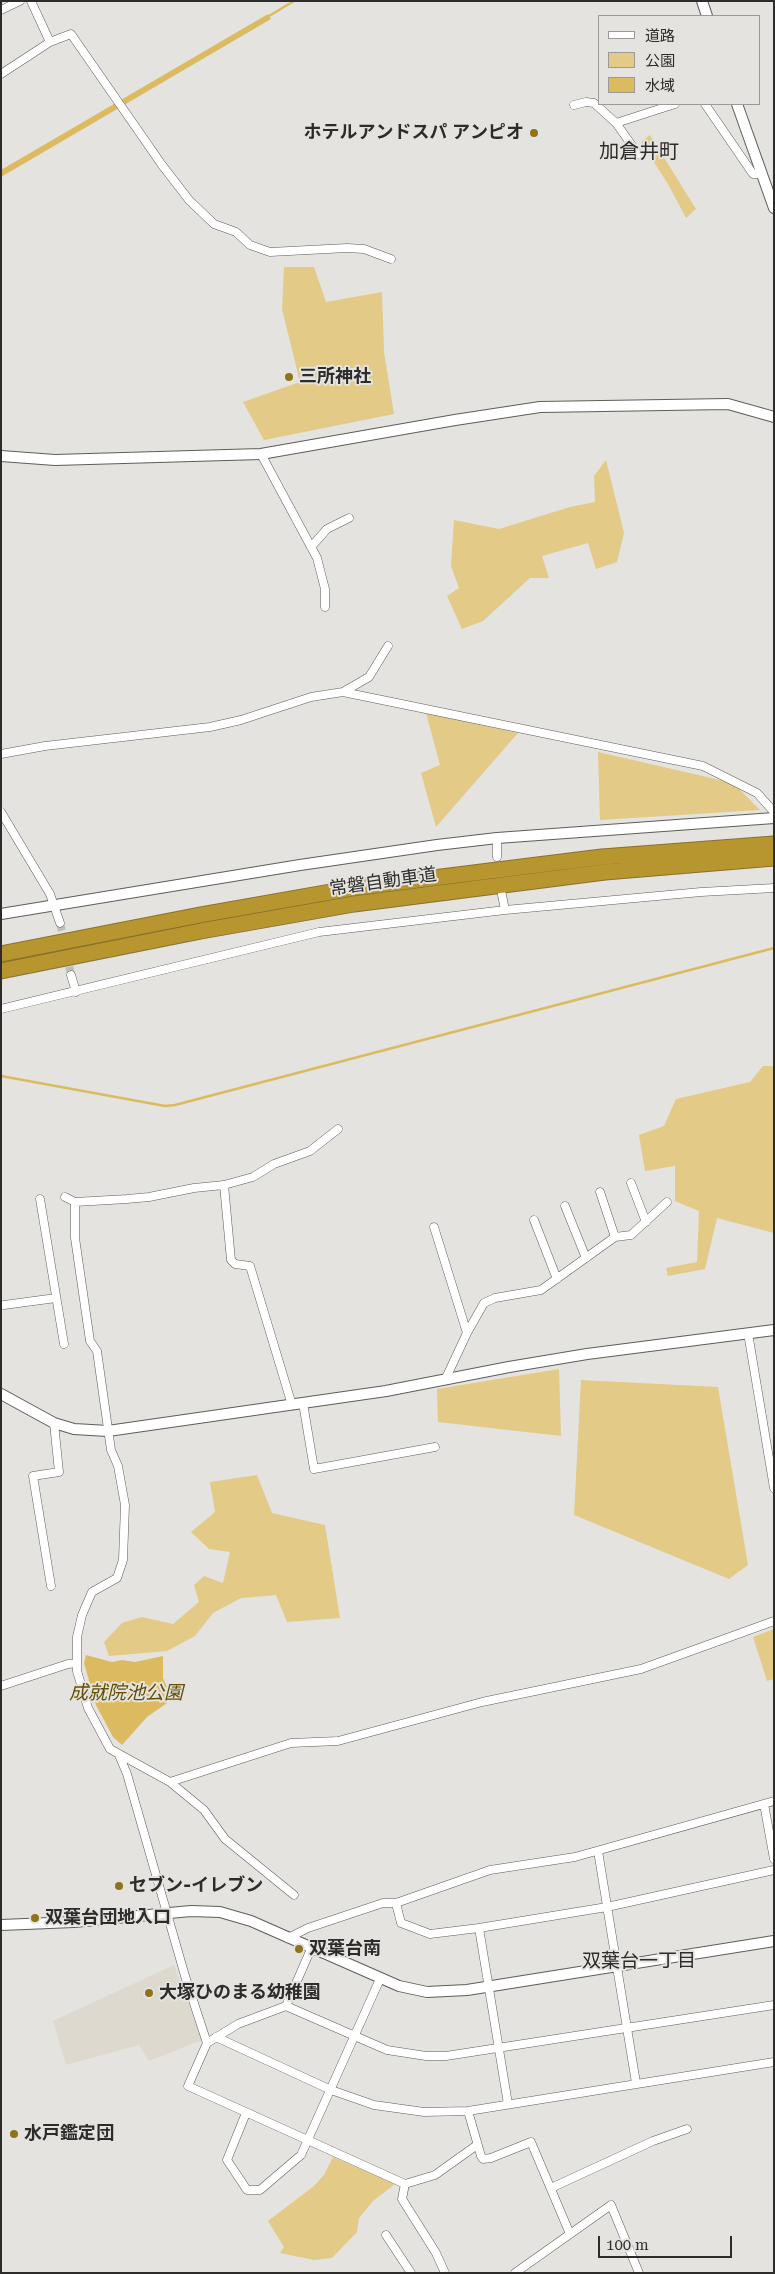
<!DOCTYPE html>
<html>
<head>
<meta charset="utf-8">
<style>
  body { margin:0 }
  #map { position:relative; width:775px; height:2274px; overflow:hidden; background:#e4e3df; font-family:"Roboto Serif","Noto Sans JP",serif }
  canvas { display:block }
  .frame { position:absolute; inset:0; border:2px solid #2d2c2b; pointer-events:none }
  .legend { position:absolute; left:598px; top:15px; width:162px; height:90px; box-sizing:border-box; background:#e4e3df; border:1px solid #9b9a97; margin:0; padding:6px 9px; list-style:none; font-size:15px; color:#2d2c2b }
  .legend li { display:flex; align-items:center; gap:10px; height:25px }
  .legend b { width:25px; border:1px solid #9b9a97 }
  .scale { position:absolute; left:598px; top:2236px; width:134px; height:22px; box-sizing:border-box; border:2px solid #2d2c2b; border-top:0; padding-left:6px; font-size:15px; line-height:18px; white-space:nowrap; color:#2d2c2b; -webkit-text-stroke:4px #e4e3df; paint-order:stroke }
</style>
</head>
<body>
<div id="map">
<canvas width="775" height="2274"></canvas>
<div class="frame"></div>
<ul class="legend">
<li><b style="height:6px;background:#fff"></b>道路</li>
<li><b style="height:14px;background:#e3ca87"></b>公園</li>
<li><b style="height:14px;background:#dcbb60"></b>水域</li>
</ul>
<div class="scale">100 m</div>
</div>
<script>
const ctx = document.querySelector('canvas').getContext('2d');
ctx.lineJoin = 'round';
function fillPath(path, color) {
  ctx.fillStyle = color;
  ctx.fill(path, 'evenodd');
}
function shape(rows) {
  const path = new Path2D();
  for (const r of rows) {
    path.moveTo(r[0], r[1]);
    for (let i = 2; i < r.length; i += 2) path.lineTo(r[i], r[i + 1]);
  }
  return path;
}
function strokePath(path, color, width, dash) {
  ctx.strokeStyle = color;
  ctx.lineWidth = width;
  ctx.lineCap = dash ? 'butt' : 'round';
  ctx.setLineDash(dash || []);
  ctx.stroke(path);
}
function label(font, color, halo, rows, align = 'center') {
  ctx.font = font + ' "Roboto Serif","Noto Sans JP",serif';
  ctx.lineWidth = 4;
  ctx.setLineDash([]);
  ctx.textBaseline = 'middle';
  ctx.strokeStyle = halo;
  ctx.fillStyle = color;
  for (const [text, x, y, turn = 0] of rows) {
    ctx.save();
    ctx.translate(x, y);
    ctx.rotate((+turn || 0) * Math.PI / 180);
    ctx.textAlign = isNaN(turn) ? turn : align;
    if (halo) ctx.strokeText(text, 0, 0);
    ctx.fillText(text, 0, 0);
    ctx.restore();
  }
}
fillPath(shape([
  [174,1965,202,2040,149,2061,139,2045,66,2065,53,2021]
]), '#ddd9ce');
fillPath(shape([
  [650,135,696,209,686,218,668,184,641,142],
  [284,267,314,267,326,302,382,292,384,352,394,414,264,440,243,402,300,382,282,309],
  [606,460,624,533,617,562,596,569,588,543,542,556,549,578,530,578,483,621,462,629,447,596,459,588,451,566,454,520,499,529,570,507,595,502,594,476],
  [426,713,518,733,436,827,421,773,440,765],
  [598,752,733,783,760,810,600,820],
  [763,1066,774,1066,774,1233,717,1218,705,1269,668,1276,666,1268,697,1262,699,1211,675,1201,675,1166,645,1171,639,1135,664,1126,676,1099,750,1082],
  [559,1369,561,1436,438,1422,437,1389],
  [581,1380,718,1387,748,1565,729,1579,574,1515],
  [257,1475,272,1513,325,1525,340,1618,287,1622,276,1595,241,1598,213,1613,195,1636,167,1651,109,1656,104,1642,122,1623,142,1617,173,1624,199,1602,194,1585,204,1576,223,1583,230,1552,209,1549,191,1532,215,1512,210,1482],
  [774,1629,774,1679,767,1681,753,1637],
  [333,2157,395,2184,373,2201,359,2218,357,2232,332,2258,314,2260,280,2253,284,2247,268,2221,314,2186,324,2175]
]), '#e3ca87');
fillPath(shape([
  [268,14,271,19,1,177,1,170],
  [86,1655,112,1662,122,1660,135,1662,163,1656,163,1678,171,1696,167,1697,167,1703,147,1717,122,1745,113,1737,96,1705,84,1663]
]), '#dcbb60');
strokePath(shape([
  [269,16,294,1],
  [1,1076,165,1106,175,1105,774,948]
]), '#dcbb60', 2.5);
strokePath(shape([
  [60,923,65,944],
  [67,955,71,975]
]), '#bfbebb', 8, [8, 4]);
const minor = shape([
  [31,1,50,42],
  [1,10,20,1],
  [1,74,50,42,71,34,162,165,189,200,214,224,236,232,250,245,270,252,347,248,364,249,391,259],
  [705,104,753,174,762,174],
  [574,105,586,102,594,103,616,123,638,154],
  [616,123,675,104],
  [261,454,317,558,325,589,325,607],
  [311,547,327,529,349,518],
  [343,692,369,677,388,646],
  [1,754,45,746,210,727,241,720,311,697,343,692,703,766,757,793,774,812],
  [1,812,50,894,60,923],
  [497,838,497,857],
  [502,895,505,910],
  [71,975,76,992],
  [1,1009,319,932,505,910,701,892,774,888],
  [631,1183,646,1222],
  [224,1185,231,1260,235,1264,250,1266,292,1405],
  [600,1192,615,1237],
  [65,1197,75,1202,127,1199,149,1197,194,1188,224,1185,253,1177,274,1164,310,1151,338,1129],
  [40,1199,64,1344],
  [75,1202,75,1238,90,1341,97,1351,111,1450,118,1466,125,1505,123,1560,117,1578,92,1592,82,1615,77,1637,77,1671,88,1708,110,1749,170,1782,204,1810,225,1839,294,1895],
  [565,1206,586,1258],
  [534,1220,557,1279],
  [434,1227,467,1333,445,1380],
  [4,1305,56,1298],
  [467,1333,484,1303,495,1298,541,1290,615,1237,631,1235,667,1202],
  [748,1333,774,1488],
  [303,1403,314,1469,435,1447],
  [51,1586,33,1476,59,1472,54,1423],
  [1,1686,68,1664,77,1663],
  [119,1755,127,1774,185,1976,207,2043],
  [170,1782,291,1743,338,1741,482,1702,641,1669,774,1621],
  [764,1804,774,1859],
  [598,1851,636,2083],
  [396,1903,401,1923,430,1934,479,1928,607,1907,774,1870],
  [479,1928,508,2104],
  [288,1938,308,1928,383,1903,396,1903,490,1870,575,1857,774,1801],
  [311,1949,286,2006,238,2024,207,2043,188,2086,405,2184,435,2175,477,2145],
  [286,2006,387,2050,426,2056,446,2056,774,2005],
  [216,2037,331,2090,374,2105,424,2112,468,2111,774,2062],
  [468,2111,481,2156,483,2159,491,2158,531,2142,570,2234],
  [246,2113,227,2160,247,2190,260,2190,301,2155,380,1979],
  [405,2184,402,2199,436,2253,445,2273],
  [551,2188,653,2141,687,2129],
  [386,2235,411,2273],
  [515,2273,611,2205,639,2273]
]);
const tertiary = shape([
  [702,1,707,16],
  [737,104,774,208],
  [1,456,55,460,261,454,455,420,540,407,728,404,774,417],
  [1,914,300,865,437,845,497,838,774,818],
  [1,1394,54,1423,74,1429,108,1431,386,1391,509,1367,587,1354,774,1330],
  [1,1925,74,1922,191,1911,220,1912,251,1921,399,1986,427,1992,467,1990,774,1941]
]);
const motorway = shape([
  [1,954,200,915,353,888,602,857,774,844],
  [1,971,201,931,354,904,605,872,774,858]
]);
strokePath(minor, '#5e5d5a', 9);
strokePath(tertiary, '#5e5d5a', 12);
strokePath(motorway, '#87712e', 17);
strokePath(minor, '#fff', 8);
strokePath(tertiary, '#fff', 10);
strokePath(motorway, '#b8962f', 15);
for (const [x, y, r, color] of [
  [534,133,5,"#8f7318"],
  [289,377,5,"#8f7318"],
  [119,1886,5,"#8f7318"],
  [35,1918,5,"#8f7318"],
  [299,1949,5,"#8f7318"],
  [149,1993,5,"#8f7318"],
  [14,2134,5,"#8f7318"]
]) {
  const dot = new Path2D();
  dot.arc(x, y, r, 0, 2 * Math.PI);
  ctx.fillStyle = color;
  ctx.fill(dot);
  strokePath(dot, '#e4e3df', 2);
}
label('bold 18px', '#2d2c2b', '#e4e3df', [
  ["ホテルアンドスパ アンピオ",524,133,"right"],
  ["三所神社",299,377],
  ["セブン-イレブン",129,1886],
  ["双葉台団地入口",45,1918],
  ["双葉台南",309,1949],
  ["大塚ひのまる幼稚園",159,1993],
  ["水戸鑑定団",24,2134]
], 'left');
label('18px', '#2d2c2b', '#e4e3df', [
  ["常磐自動車道",383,882,-8]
]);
label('italic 19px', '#644e01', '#e4e3df', [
  ["成就院池公園",126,1693]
]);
label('19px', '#2d2c2b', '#e4e3df', [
  ["双葉台一丁目",639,1961]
]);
label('20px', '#2d2c2b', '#e4e3df', [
  ["加倉井町",639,152]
]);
</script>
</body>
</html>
